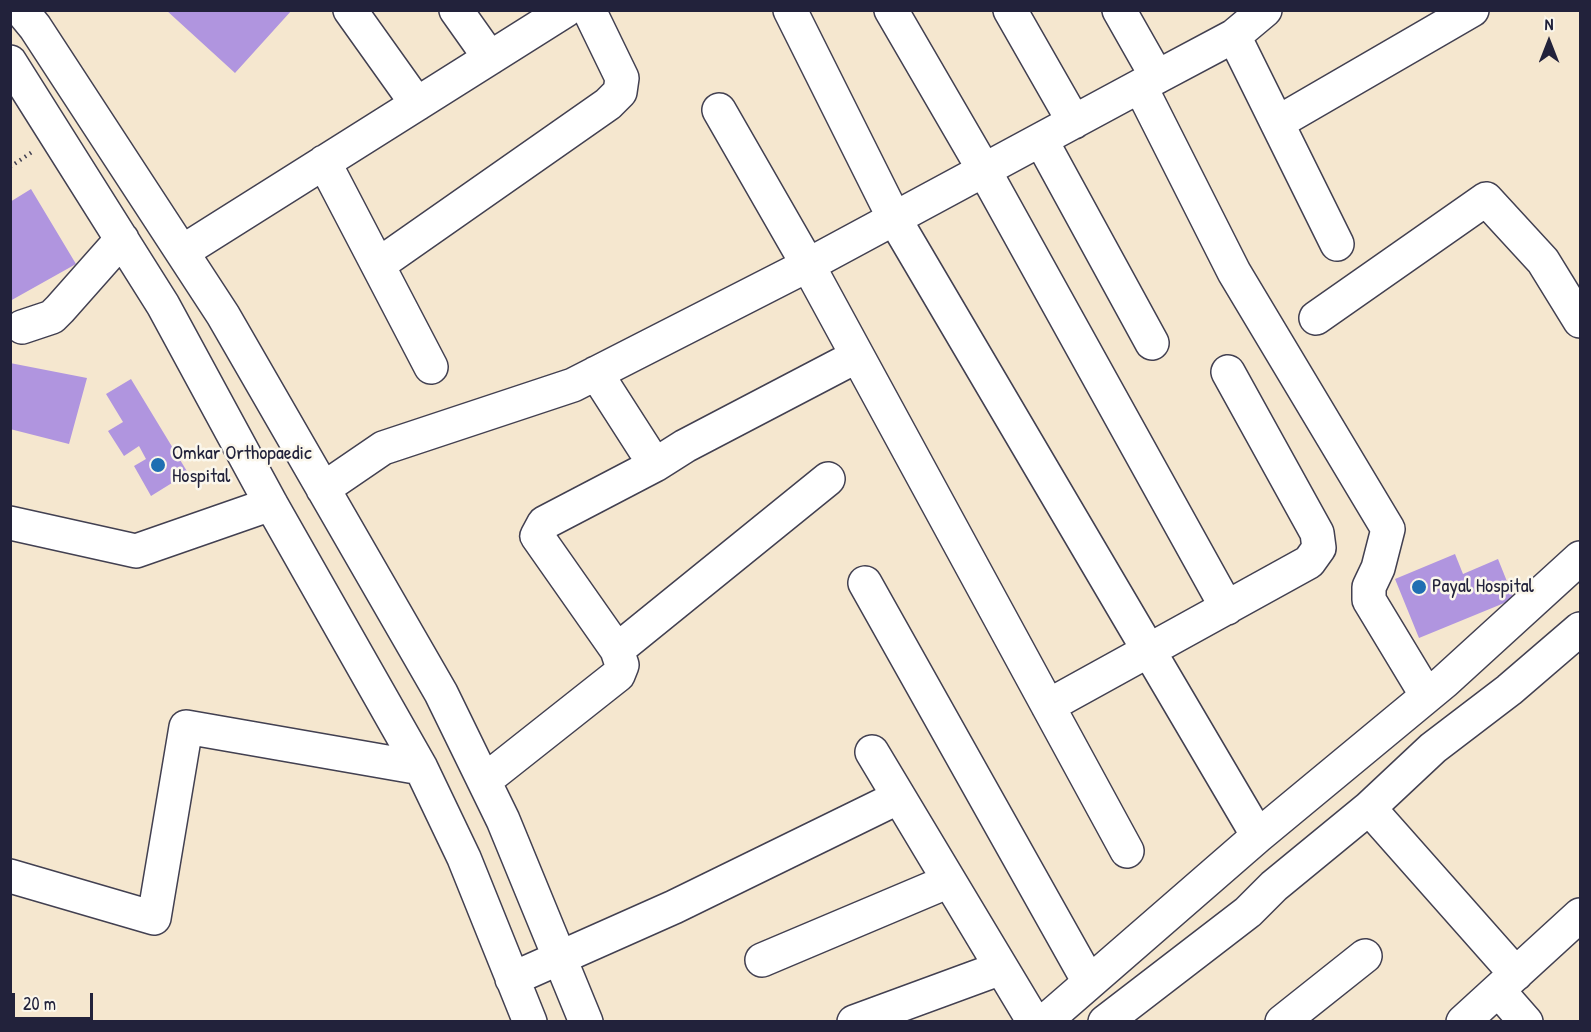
<!DOCTYPE html>
<html>
<head>
<meta charset="utf-8">
<style>
  body { margin:0 }
  #map { position:relative; width:1591px; height:1032px; overflow:hidden; background:#f5e7cf; font-family:"Patrick Hand",sans-serif }
  canvas { display:block }
  .frame { position:absolute; inset:0; border:12px solid #22223b; pointer-events:none }
  .north { position:absolute; left:1519px; top:12px; width:60px; height:60px; -webkit-text-stroke:4px #fbf7ec; paint-order:stroke; rotate:0deg; font-size:16px; font-weight:700; line-height:24px; text-align:center; color:#22223b }
  .north::after { content:''; display:block; margin:auto; width:21px; height:27px; background:#22223b; clip-path:polygon(50% 0,100% 100%,50% 72%,0 100%) }
  .scale { position:absolute; left:12px; top:993px; width:81px; height:27px; box-sizing:border-box; border:3px solid #22223b; border-top:0; padding-left:8px; font-size:18px; line-height:21px; white-space:nowrap; color:#22223b; -webkit-text-stroke:4px #fbf7ec; paint-order:stroke }
</style>
</head>
<body>
<div id="map">
<canvas width="1591" height="1032"></canvas>
<div class="frame"></div>
<div class="north">N</div>
<div class="scale">20 m</div>
</div>
<script>
const ctx = document.querySelector('canvas').getContext('2d');
ctx.lineJoin = 'round';
function fillPath(path, color) {
  ctx.fillStyle = color;
  ctx.fill(path, 'evenodd');
}
function shape(rows) {
  const path = new Path2D();
  for (const r of rows) {
    path.moveTo(r[0], r[1]);
    for (let i = 2; i < r.length; i += 2) path.lineTo(r[i], r[i + 1]);
  }
  return path;
}
function strokePath(path, color, width, dash) {
  ctx.strokeStyle = color;
  ctx.lineWidth = width;
  ctx.lineCap = dash ? 'butt' : 'round';
  ctx.setLineDash(dash || []);
  ctx.stroke(path);
}
function label(font, color, halo, rows, align = 'center') {
  ctx.font = font + ' "Patrick Hand",sans-serif';
  ctx.lineWidth = 5;
  ctx.setLineDash([]);
  ctx.textBaseline = 'middle';
  ctx.strokeStyle = halo;
  ctx.fillStyle = color;
  for (const [text, x, y, turn = 0] of rows) {
    ctx.save();
    ctx.translate(x, y);
    ctx.rotate((+turn || 0) * Math.PI / 180);
    ctx.textAlign = isNaN(turn) ? turn : align;
    if (halo) ctx.strokeText(text, 0, 0);
    ctx.fillText(text, 0, 0);
    ctx.restore();
  }
}
fillPath(shape([
  [166,10,292,10,235,73],
  [31,189,76,264,10,301,10,202],
  [10,363,87,378,69,444,10,429],
  [131,379,188,473,151,496,134,466,146,459,139,446,124,456,108,431,123,422,106,394],
  [1455,554,1463,574,1498,559,1514,599,1419,638,1395,579]
]), '#b095df');
const minor = shape([
  [21,10,35,27,223,315,441,693,503,820,586,1022],
  [350,10,417,104],
  [456,10,490,58],
  [790,10,894,218,1258,836],
  [891,10,984,170,1227,608],
  [1010,10,1074,122],
  [1119,10,1157,77],
  [1234,36,1337,244],
  [10,62,163,305,271,504,421,768,464,858,530,1022],
  [1140,86,1234,272,1388,529,1378,568,1369,587,1369,600,1427,696],
  [719,110,808,265,1127,851],
  [1277,123,1472,10],
  [1041,140,1152,343],
  [324,162,431,367],
  [182,252,566,10],
  [378,265,608,104,620,92,622,78,589,10],
  [1316,318,1486,199,1543,261,1580,321],
  [22,327,52,317,60,309,122,239],
  [596,373,655,465,685,446,857,356],
  [323,489,383,448,573,385,808,265,1140,86,1234,36,1265,10],
  [10,523,136,551,271,504],
  [865,583,1089,982],
  [617,650,828,479],
  [1048,706,1309,562,1319,548,1317,533,1228,372],
  [872,752,1034,1022],
  [484,781,618,675,622,665,617,650,537,536,544,523,655,465],
  [1369,808,1516,974],
  [10,876,154,918,186,727,421,768],
  [762,960,949,881],
  [512,979,674,907,899,797],
  [1498,990,1526,1022],
  [854,1022,1001,968],
  [1044,1022,1258,836,1444,682,1580,558],
  [1105,1022,1248,912,1274,886,1369,808,1433,748,1509,690,1580,629],
  [1282,1022,1365,956],
  [1463,1022,1580,915]
]);
strokePath(minor, '#424051', 36);
strokePath(shape([
  [10,167,32,152]
]), '#424051', 4, [1.5, 4.5]);
strokePath(minor, '#fff', 33);
for (const [x, y, r, color] of [
  [158,465,8,"#1f6fb2"],
  [1419,587,8,"#1f6fb2"]
]) {
  const dot = new Path2D();
  dot.arc(x, y, r, 0, 2 * Math.PI);
  ctx.fillStyle = color;
  ctx.fill(dot);
  strokePath(dot, '#fbf7ec', 2);
}
label('20px', '#22223b', '#fbf7ec', [
  ["Omkar Orthopaedic",172,454],
  ["Hospital",172,477],
  ["Payal Hospital",1432,587]
], 'left');
</script>
</body>
</html>
